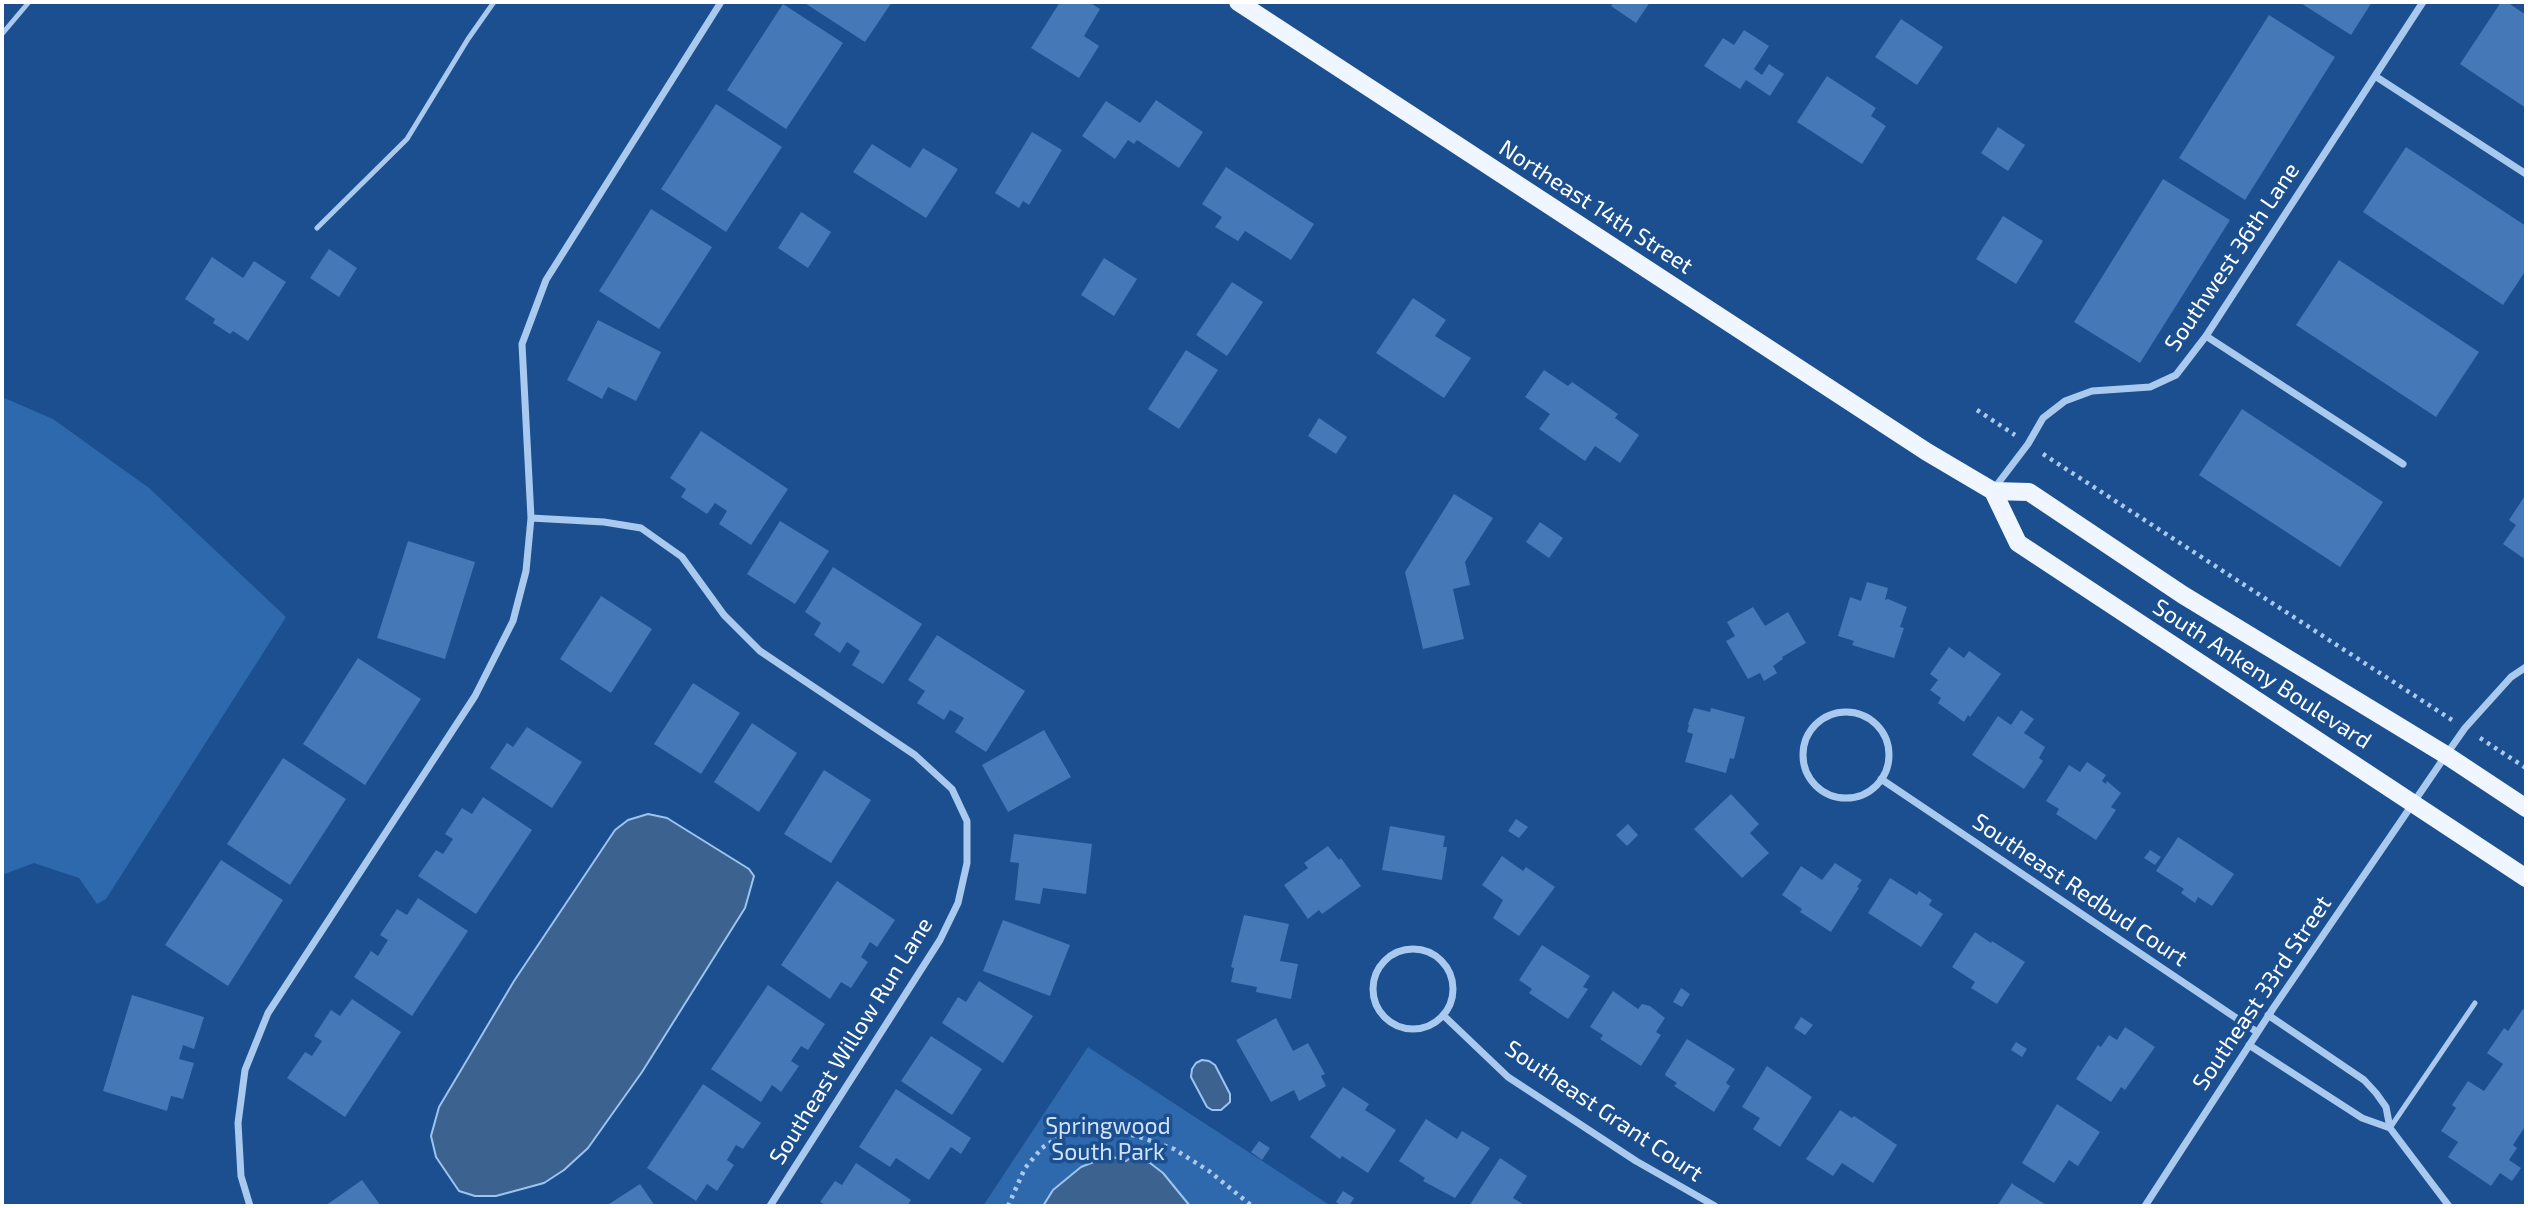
<!DOCTYPE html>
<html>
<head>
<meta charset="utf-8">
<style>
  body { margin:0 }
  #map { position:relative; width:2528px; height:1208px; overflow:hidden; background:#1b4f8f; font-family:"Exo 2",sans-serif }
  canvas { display:block }
  .frame { position:absolute; inset:0; border:4px solid #fff; pointer-events:none }
</style>
</head>
<body>
<div id="map">
<canvas width="2528" height="1208"></canvas>
<div class="frame"></div>
</div>
<script>
const ctx = document.querySelector('canvas').getContext('2d');
ctx.lineJoin = 'round';
function fillPath(path, color) {
  ctx.fillStyle = color;
  ctx.fill(path, 'evenodd');
}
function shape(rows) {
  const path = new Path2D();
  for (const r of rows) {
    if (r.length === 3) {
      path.moveTo(r[0] + r[2], r[1]);
      path.arc(r[0], r[1], r[2], 0, 2 * Math.PI);
      continue;
    }
    path.moveTo(r[0], r[1]);
    for (let i = 2; i < r.length; i += 2) path.lineTo(r[i], r[i + 1]);
  }
  return path;
}
function strokePath(path, color, width, dash) {
  ctx.strokeStyle = color;
  ctx.lineWidth = width;
  ctx.lineCap = dash ? 'butt' : 'round';
  ctx.setLineDash(dash || []);
  ctx.stroke(path);
}
function label(font, color, halo, rows, align = 'center') {
  ctx.font = font + ' "Exo 2",sans-serif';
  ctx.lineWidth = 7;
  ctx.setLineDash([]);
  ctx.textBaseline = 'middle';
  ctx.strokeStyle = halo;
  ctx.fillStyle = color;
  for (const [text, x, y, turn = 0] of rows) {
    ctx.save();
    ctx.translate(x, y);
    ctx.rotate((+turn || 0) * Math.PI / 180);
    ctx.textAlign = isNaN(turn) ? turn : align;
    if (halo) ctx.strokeText(text, 0, 0);
    ctx.fillText(text, 0, 0);
    ctx.restore();
  }
}
fillPath(shape([
  [2,397,53,419,149,488,286,617,106,899,97,904,79,878,34,863,2,875],
  [1088,1047,1331,1206,983,1206]
]), '#2e69ad');
const water = shape([
  [648,814,667,818,749,869,754,876,745,908,642,1072,588,1148,564,1170,544,1183,496,1196,475,1196,459,1191,436,1157,431,1136,439,1107,514,981,615,830,628,820,648,814],
  [1202,1060,1209,1061,1215,1065,1230,1094,1230,1102,1221,1110,1212,1110,1207,1107,1191,1077,1192,1069,1196,1063,1202,1060],
  [1109,1156,1126,1161,1132,1157,1150,1163,1163,1173,1190,1206,1043,1206,1053,1190,1081,1167,1109,1156]
]);
fillPath(water, '#3c6290');
strokePath(water, '#9cc4f0', 2);
fillPath(shape([
  [803,2,892,2,865,42],
  [1060,2,1089,2,1100,9,1084,36,1099,46,1079,78,1031,48],
  [1614,2,1650,2,1636,23,1611,6],
  [2299,2,2372,2,2351,35],
  [2501,2,2507,2,2526,15,2526,108,2460,64],
  [783,4,843,43,786,129,727,90],
  [2269,15,2335,57,2245,200,2179,158],
  [1901,19,1943,47,1917,85,1875,57],
  [1744,30,1769,46,1754,69,1762,75,1769,64,1784,74,1770,96,1746,80,1740,89,1704,66,1723,38,1734,45],
  [1827,76,1876,108,1871,116,1886,126,1862,164,1797,122],
  [1156,100,1203,132,1179,168,1137,140,1134,144,1128,140,1115,159,1082,136,1106,101,1140,123],
  [716,104,782,147,726,232,661,189],
  [1998,127,2025,145,2008,171,1981,153],
  [1032,132,1062,150,1029,205,1023,201,1019,208,995,193],
  [872,144,910,168,923,148,958,169,926,218,853,172],
  [2406,147,2526,226,2526,270,2503,305,2363,212],
  [1226,167,1314,224,1291,260,1245,231,1238,241,1215,227,1222,217,1202,204],
  [2163,179,2230,220,2140,363,2074,322],
  [651,209,712,247,659,329,599,291],
  [801,212,831,232,808,268,778,248],
  [2003,216,2043,241,2016,284,1976,259],
  [329,249,357,268,339,297,310,278],
  [212,257,243,278,254,261,286,282,248,341,233,331,230,334,213,323,215,319,185,299],
  [1104,258,1137,279,1114,316,1081,295],
  [2339,260,2479,352,2436,417,2296,325],
  [1232,282,1263,302,1227,356,1196,335],
  [1413,298,1446,320,1435,336,1471,358,1444,398,1376,353],
  [598,320,661,352,636,401,608,387,602,399,567,380],
  [1186,350,1218,370,1179,429,1148,409],
  [1544,370,1568,386,1572,382,1618,414,1615,418,1639,435,1620,463,1595,446,1585,461,1539,429,1550,414,1525,397],
  [2242,409,2383,502,2340,567,2199,475],
  [1319,418,1347,437,1336,454,1308,436],
  [701,431,788,489,751,545,719,524,727,511,715,503,707,514,681,497,686,489,670,478],
  [1454,494,1493,518,1465,562,1470,585,1453,589,1464,639,1423,649,1405,572],
  [2526,494,2526,560,2503,544,2516,525,2509,520],
  [780,521,829,551,795,604,747,574],
  [1540,522,1563,538,1549,558,1526,542],
  [408,541,475,562,445,659,377,638],
  [833,567,922,624,883,684,852,665,860,651,847,642,840,653,814,635,821,623,805,612],
  [1867,582,1888,588,1885,600,1888,599,1907,607,1900,627,1904,628,1894,658,1852,645,1854,641,1838,636,1850,597,1861,601],
  [601,596,652,629,611,693,560,659],
  [1753,607,1765,626,1788,612,1806,643,1782,657,1783,659,1773,666,1777,673,1764,681,1760,673,1748,679,1726,641,1735,636,1727,622],
  [937,635,1025,691,986,752,955,732,964,718,950,710,944,720,917,703,925,691,908,680],
  [1949,647,1964,658,1969,651,2001,674,1970,717,1968,715,1964,722,1938,703,1941,698,1930,690,1938,680,1930,674],
  [358,658,421,699,365,785,303,744],
  [693,683,740,713,701,774,654,744],
  [1694,708,1710,712,1711,708,1745,717,1734,759,1730,758,1726,773,1685,762,1693,734,1687,732,1689,725,1688,724],
  [2021,710,2034,719,2024,733,2045,747,2039,758,2043,761,2024,789,1972,755,1998,716,2011,725],
  [752,723,797,753,759,812,714,782],
  [527,727,582,762,552,808,490,768,507,743,513,747],
  [1044,730,1071,777,1008,812,982,765],
  [283,758,346,799,290,885,227,844],
  [2087,762,2106,775,2102,781,2106,784,2107,781,2121,793,2111,807,2116,810,2096,840,2056,814,2059,809,2046,801,2069,765,2080,772],
  [824,770,871,800,831,863,784,834],
  [1731,794,1759,824,1750,833,1769,853,1742,878,1694,829],
  [483,797,532,830,476,914,418,876,436,850,443,854,453,839,445,834,462,808,472,814],
  [1516,819,1528,827,1519,838,1508,831],
  [1628,824,1638,835,1627,846,1616,835],
  [1390,826,1445,836,1443,847,1447,847,1442,880,1382,870],
  [1014,834,1092,844,1086,894,1043,888,1040,904,1015,900,1019,863,1010,862],
  [2178,837,2234,874,2212,906,2198,897,2195,903,2181,893,2184,889,2156,871],
  [1328,846,1339,860,1341,858,1361,886,1322,914,1319,910,1308,919,1284,885,1308,868,1304,863],
  [2150,850,2161,857,2155,865,2144,858],
  [1502,856,1523,871,1526,867,1555,887,1519,936,1493,918,1503,900,1482,885],
  [221,860,283,900,228,986,165,945],
  [1835,863,1862,880,1857,887,1859,888,1831,932,1800,912,1802,909,1782,895,1801,866,1822,880],
  [1890,878,1917,895,1919,891,1932,900,1929,905,1943,914,1921,947,1868,913],
  [837,881,895,920,877,947,870,942,861,957,868,962,851,988,841,982,830,999,781,965],
  [418,898,468,931,412,1016,354,977,371,951,378,956,388,940,380,935,397,909,407,915],
  [1244,915,1289,924,1280,961,1298,964,1291,999,1256,992,1257,987,1231,982,1234,968,1231,967],
  [1003,920,1070,945,1050,996,983,971],
  [1975,932,1991,943,1992,941,2025,962,1997,1004,1971,988,1975,982,1952,967],
  [1542,945,1590,976,1583,987,1588,989,1568,1019,1529,993,1532,989,1519,980],
  [979,981,1033,1016,1003,1063,942,1023,958,997,966,1002],
  [768,985,825,1024,808,1050,801,1046,791,1061,799,1066,781,1092,772,1085,761,1102,711,1069],
  [1681,988,1690,994,1682,1007,1673,1002],
  [1613,991,1638,1009,1642,1004,1650,1006,1665,1018,1656,1032,1661,1035,1641,1066,1600,1039,1603,1035,1590,1027],
  [132,995,204,1017,194,1049,183,1045,179,1059,194,1063,183,1099,171,1096,167,1111,103,1091],
  [352,999,401,1032,345,1117,287,1078,305,1052,312,1056,322,1041,314,1036,331,1010,340,1016],
  [2523,1009,2526,1011,2526,1125,2513,1145,2517,1148,2509,1160,2521,1168,2512,1181,2500,1173,2491,1186,2448,1157,2458,1142,2441,1131,2456,1108,2452,1105,2468,1081,2484,1091,2503,1064,2487,1053,2504,1028,2508,1031],
  [1801,1017,1813,1025,1805,1035,1794,1028],
  [1276,1018,1293,1051,1308,1043,1325,1074,1321,1076,1326,1086,1299,1101,1294,1090,1271,1102,1236,1040],
  [2125,1027,2155,1047,2125,1090,2121,1087,2111,1102,2076,1079,2098,1045,2101,1047,2109,1035,2117,1040],
  [931,1036,982,1069,952,1115,901,1081],
  [1687,1039,1735,1069,1726,1083,1730,1086,1714,1112,1674,1086,1677,1083,1666,1076,1665,1074],
  [2016,1042,2027,1049,2022,1057,2011,1050],
  [1767,1066,1812,1097,1780,1147,1753,1129,1760,1118,1742,1107],
  [703,1084,761,1123,743,1149,736,1145,727,1160,734,1165,717,1191,707,1184,696,1201,647,1168],
  [1343,1087,1369,1104,1365,1110,1396,1130,1368,1173,1342,1156,1340,1159,1310,1137],
  [896,1089,971,1138,961,1154,951,1147,929,1180,896,1158,890,1167,859,1147],
  [2057,1104,2100,1132,2078,1166,2069,1160,2054,1183,2022,1163],
  [1840,1110,1852,1118,1854,1116,1897,1145,1873,1183,1842,1163,1833,1176,1806,1159],
  [1426,1119,1457,1139,1462,1131,1490,1148,1455,1198,1423,1181,1425,1178,1399,1161],
  [1259,1141,1270,1148,1262,1160,1251,1152],
  [1500,1158,1527,1176,1513,1198,1526,1206,1469,1206],
  [856,1163,911,1200,907,1206,827,1206,820,1202,835,1181,842,1185],
  [362,1180,381,1206,325,1206],
  [2012,1183,2014,1185,2048,1206,1997,1206],
  [640,1184,655,1206,606,1206],
  [1343,1191,1354,1198,1349,1206,1342,1206,1336,1202]
]), '#4478b7');
strokePath(shape([
  [1977,410,2015,435],
  [2043,454,2452,720],
  [2480,738,2526,768],
  [1008,1206,1025,1168,1042,1148,1057,1138,1072,1133,1108,1131,1137,1136,1174,1149,1209,1171,1252,1206]
]), '#a9c9ee', 4.5, [3.5, 5]);
strokePath(shape([
  [2,34,29,2],
  [317,228,407,139,468,39,494,2],
  [2390,1128,2475,1003]
]), '#a9c9ee', 5);
strokePath(shape([
  [2375,76,2526,174],
  [2206,336,2403,464],
  [1993,490,2028,444,2043,418,2065,401,2092,391,2150,387,2176,375,2206,336,2423,2],
  [531,518,604,522,641,528,682,557,724,615,760,651,915,755,952,789,967,821,967,863,958,903,940,940,770,1206],
  [1846,755,43],
  [1881,779,2257,1032],
  [1413,989,40],
  [1443,1015,1508,1077,1636,1161,1715,1206],
  [2268,1015,2364,1080,2376,1093,2386,1107,2390,1128,2449,1206],
  [2249,1045,2362,1118,2390,1128],
  [250,1206,241,1176,238,1123,245,1070,268,1013,475,696,513,621,526,571,531,518,522,344,546,280,721,2],
  [2145,1206,2274,1007,2446,755,2465,728,2511,677,2526,667]
]), '#a9c9ee', 7);
strokePath(shape([
  [1238,2,1927,452,1993,491,2029,492,2183,595,2446,755,2526,808],
  [1993,491,2018,543,2526,878]
]), '#f0f6ff', 18);
label('23px', '#fff', '#1b4f8f', [
  ["Northeast 14th Street",1596,207,33],
  ["Southwest 36th Lane",2232,257,-56],
  ["South Ankeny Boulevard",2262,674,33],
  ["Southeast Redbud Court",2080,890,34],
  ["Southeast 33rd Street",2262,993,-56],
  ["Southeast Willow Run Lane",851,1041,-58],
  ["Southeast Grant Court",1604,1111,34]
]);
label('23px', '#cfe3fa', '#1b4f8f', [
  ["Springwood",1108,1126],
  ["South Park",1108,1152]
]);
</script>
</body>
</html>
